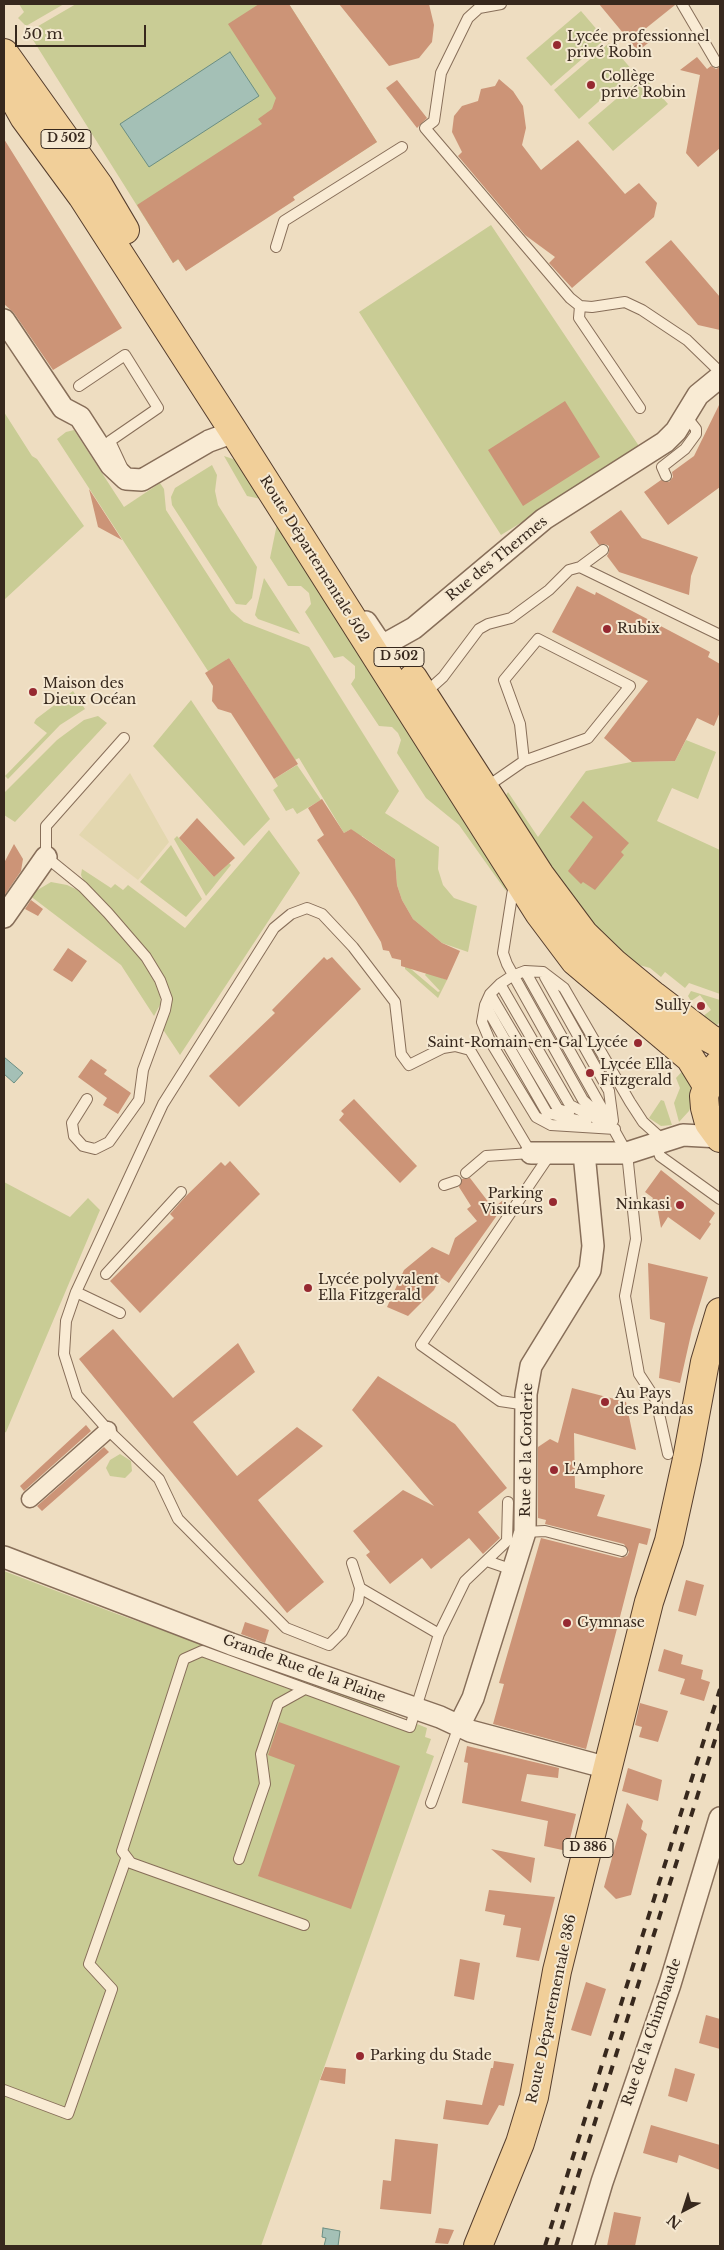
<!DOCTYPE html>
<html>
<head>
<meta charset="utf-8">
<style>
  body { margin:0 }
  #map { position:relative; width:724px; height:2250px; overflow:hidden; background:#eeddc1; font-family:"Libre Baskerville",serif }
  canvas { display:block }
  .frame { position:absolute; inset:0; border:5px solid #37281d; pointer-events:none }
  .north { position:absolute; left:659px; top:2185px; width:50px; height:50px; -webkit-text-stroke:4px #f5e8d1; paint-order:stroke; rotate:220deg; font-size:14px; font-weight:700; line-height:20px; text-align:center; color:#37281d }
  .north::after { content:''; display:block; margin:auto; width:18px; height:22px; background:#37281d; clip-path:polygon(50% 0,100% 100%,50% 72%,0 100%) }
  .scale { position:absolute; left:15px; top:25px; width:131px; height:22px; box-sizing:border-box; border:2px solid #37281d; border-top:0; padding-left:6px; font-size:15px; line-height:18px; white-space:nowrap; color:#37281d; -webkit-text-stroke:4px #f5e8d1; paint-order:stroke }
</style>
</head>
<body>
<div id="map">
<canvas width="724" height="2250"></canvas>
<div class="frame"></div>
<div class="north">N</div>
<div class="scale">50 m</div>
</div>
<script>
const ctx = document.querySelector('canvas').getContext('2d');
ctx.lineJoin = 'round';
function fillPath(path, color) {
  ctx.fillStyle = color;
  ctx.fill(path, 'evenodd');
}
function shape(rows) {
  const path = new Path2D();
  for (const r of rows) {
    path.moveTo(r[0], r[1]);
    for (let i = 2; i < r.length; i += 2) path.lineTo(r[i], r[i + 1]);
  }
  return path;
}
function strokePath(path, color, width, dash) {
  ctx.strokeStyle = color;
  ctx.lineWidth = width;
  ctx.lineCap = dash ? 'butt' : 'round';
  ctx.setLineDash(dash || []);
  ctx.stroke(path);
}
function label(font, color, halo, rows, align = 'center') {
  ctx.font = font + ' "Libre Baskerville",serif';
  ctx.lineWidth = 4;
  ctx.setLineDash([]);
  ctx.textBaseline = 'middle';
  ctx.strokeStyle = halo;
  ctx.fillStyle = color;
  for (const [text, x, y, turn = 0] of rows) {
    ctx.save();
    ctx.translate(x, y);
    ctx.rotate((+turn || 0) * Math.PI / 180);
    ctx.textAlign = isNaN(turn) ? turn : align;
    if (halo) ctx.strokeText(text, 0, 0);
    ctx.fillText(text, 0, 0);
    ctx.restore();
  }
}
fillPath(shape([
  [130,773,169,842,138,880,79,835]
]), '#e3d7af');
fillPath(shape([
  [19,4,64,4,26,26,18,18,24,12],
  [76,4,289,4,377,142,272,210,201,245,173,263,28,32],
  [581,11,605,39,551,86,526,58],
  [609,43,633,71,579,119,554,90],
  [643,76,668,104,613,151,588,123],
  [491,225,641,449,501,535,359,312],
  [4,412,32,456,37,459,84,526,4,600],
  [74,430,124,507,160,483,164,489,166,510,231,611,244,622,309,647,399,791,385,813,439,847,438,869,443,885,454,898,477,906,468,952,442,943,413,919,402,900,397,885,395,859,362,836,359,839,351,829,344,833,299,758,295,760,229,658,226,660,275,774,57,439,66,432],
  [224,456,236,460,248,469,502,867,506,891,459,825,426,798,397,753,401,740,398,733,392,727,379,726,351,684,355,678,355,666,343,656,334,658,305,612,311,604,309,593,301,586,288,586,270,558,277,524,261,499,247,496],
  [212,465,217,475,215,491,218,505,257,567,252,598,246,605,236,604,172,505,171,497,175,488],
  [264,578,300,634,258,619,255,615],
  [73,691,85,709,60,725,8,779,5,776,47,733,34,723,36,719],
  [191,700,270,819,244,846,153,746],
  [98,716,107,723,15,822,4,815,4,793,57,740,84,720],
  [686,740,716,752,698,799,672,788,657,821,720,850,720,994,689,983,685,988,665,972,661,977,650,968,632,963,579,912,505,797,508,792,538,837,586,771,631,762,675,761],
  [297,765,321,800,297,814,293,808,286,811,273,790,278,786,274,779],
  [269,830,300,873,180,1055,162,1028,170,1013,172,999,165,979,85,884,81,875,82,869,111,888,115,884,123,890,128,885,185,928],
  [177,836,214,877,229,863,231,865,206,896,174,839],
  [171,845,202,899,186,917,140,882],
  [51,882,67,885,80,891,105,916,142,959,159,990,161,1003,154,1016,121,965,29,895],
  [405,964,438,992,440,991,425,975,427,972,447,980,438,998,405,969],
  [691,991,720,1000,720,1022,714,1028,702,1017,711,1010,700,995,691,1001,688,996],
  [687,1066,693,1077,694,1099,689,1111,679,1122,674,1103,680,1088,676,1078],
  [661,1100,664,1101,672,1125,661,1126,649,1118],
  [4,1182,70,1217,88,1198,100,1210,6,1432,4,1433],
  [120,1454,131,1461,132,1471,125,1478,110,1476,106,1468,110,1460],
  [4,1571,117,1614,343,1694,427,1728,425,1737,431,1739,426,1753,434,1756,261,2246,4,2246]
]), '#c9cc95');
const water = shape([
  [230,52,259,96,149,167,120,124,230,52],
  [4,1057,23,1073,14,1083,4,1074,4,1057],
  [323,2228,340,2231,338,2246,324,2246,326,2238,322,2237,323,2228]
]);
fillPath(water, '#a4c0b6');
strokePath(water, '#6b8e83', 1);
fillPath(shape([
  [259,4,289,4,377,142,293,197,295,200,186,271,178,259,173,263,137,205,262,124,258,119,272,109,276,98,228,24],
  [339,4,429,4,434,25,432,42,419,58,389,66],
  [599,4,675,4,675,5,645,29,653,39,638,51],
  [697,57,707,69,711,66,716,69,720,67,720,148,698,167,686,153,700,75,680,70],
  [499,79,513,91,523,106,526,128,522,145,541,170,578,140,625,194,639,183,657,203,654,217,572,288,549,263,555,257,525,235,458,156,462,152,452,132,454,116,462,106,478,101,481,89,495,86],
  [397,80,427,118,417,128,386,88],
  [4,139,122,328,53,370,14,313,4,304],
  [671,240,720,297,720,330,698,325,645,262],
  [565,401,600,457,523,506,488,450],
  [720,403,720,487,668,525,644,492,661,480,669,482,673,477,672,472,694,456],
  [89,489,122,540,98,527],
  [621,510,642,538,698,557,691,576,689,595,619,572,607,556,609,552,609,546,605,544,599,545,590,532],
  [577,586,595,595,596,592,710,652,708,657,720,664,720,712,714,726,697,718,675,761,632,762,604,738,648,681,552,632],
  [229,658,298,764,274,779,231,713,218,709,212,701,213,686,205,673],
  [322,799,344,833,351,829,395,859,397,885,402,900,413,919,442,943,460,951,447,980,401,966,401,960,392,958,389,951,383,950,381,942,356,900,317,840,324,835,308,808],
  [583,801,629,843,621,852,624,855,595,890,583,882,581,884,568,871,593,837,570,817],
  [197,818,235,858,214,877,179,838],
  [14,844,23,859,21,871,4,896,4,863],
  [31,900,43,909,38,916,25,909],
  [68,948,87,961,72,982,53,970],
  [324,957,327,960,332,957,361,989,239,1107,209,1076,275,1013,272,1010],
  [91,1059,107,1070,104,1074,131,1093,118,1114,103,1105,107,1098,78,1077],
  [354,1099,417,1166,400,1183,339,1120,344,1114,341,1111],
  [230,1161,260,1194,140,1313,110,1281,174,1218,170,1214,186,1196,221,1162,225,1166],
  [661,1170,715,1213,709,1222,711,1224,700,1240,668,1217,661,1228,657,1206,651,1202,653,1198,645,1192],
  [470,1178,493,1208,502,1201,505,1204,449,1283,440,1277,434,1290,408,1316,387,1307,404,1270,432,1247,449,1255,455,1238,477,1221,467,1209,471,1206,459,1187,462,1179],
  [648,1263,708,1277,692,1330,680,1383,659,1378,665,1323,650,1319],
  [113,1329,173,1398,238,1343,255,1372,193,1422,237,1476,297,1427,323,1446,258,1500,324,1582,287,1613,79,1359],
  [378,1376,455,1424,507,1488,478,1512,500,1538,483,1554,469,1538,431,1569,422,1558,390,1584,366,1555,370,1552,353,1531,403,1490,434,1506,352,1410],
  [572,1388,626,1402,636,1450,574,1433,575,1488,605,1495,597,1516,651,1529,647,1545,639,1543,586,1749,493,1724,504,1684,499,1683,541,1538,620,1558,627,1556,629,1552,624,1544,545,1524,546,1520,538,1518,538,1447,550,1439,558,1443],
  [86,1425,91,1431,24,1491,20,1486],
  [104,1447,109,1452,42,1511,37,1506],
  [686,1580,704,1585,696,1616,678,1611],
  [245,1622,269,1630,265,1643,241,1634],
  [664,1649,683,1655,681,1664,703,1670,701,1679,710,1682,704,1701,680,1694,685,1679,658,1671],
  [640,1703,668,1711,658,1742,639,1737,642,1727,635,1725],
  [279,1722,400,1766,351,1909,258,1876,295,1765,268,1755],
  [467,1746,559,1768,558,1778,527,1774,521,1801,576,1814,567,1851,544,1846,548,1821,462,1803,468,1763,464,1762],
  [628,1768,662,1780,658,1801,622,1791],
  [627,1803,643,1821,641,1829,647,1834,631,1895,616,1899,604,1887],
  [491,1849,535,1858,531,1883],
  [489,1890,555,1897,539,1961,516,1957,521,1928,503,1925,505,1915,485,1911],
  [460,1959,480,1963,474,2000,454,1996],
  [586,1982,606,1989,591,2036,571,2030],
  [706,2015,720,2019,720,2049,699,2043],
  [494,2061,514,2064,504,2106,499,2105,488,2125,443,2119,446,2100,482,2105,491,2068,493,2068],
  [325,2067,346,2069,345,2084,320,2080],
  [675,2068,695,2074,687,2102,668,2096],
  [651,2125,720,2145,720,2170,679,2155,677,2163,643,2153],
  [395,2139,438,2144,431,2214,380,2209,383,2180,391,2181],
  [614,2212,641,2217,635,2246,607,2246],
  [439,2228,454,2230,448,2244,435,2243]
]), '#cc9477');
const service = shape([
  [501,4,479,8,468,18,441,73,434,121,425,128,570,298,580,306,592,307,625,302,642,310,687,340,720,372],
  [682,4,716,62],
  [276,247,284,221,402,147],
  [580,306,579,318,640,408],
  [79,386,125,355,158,408,110,441,124,471],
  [666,476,662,467,685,449,696,434,696,429,685,415],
  [580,567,720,635],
  [424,694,443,677,479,629,488,624,511,618,549,590,569,570,580,567,603,550],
  [485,788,524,761,588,738,630,686,538,639,504,680,520,724,524,761],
  [514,883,503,953,507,964,583,1100,607,1122],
  [525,971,627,1153,636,1239,625,1296,639,1374,656,1400,668,1454],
  [545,977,609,1091,613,1121],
  [500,984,570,1105,601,1121],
  [490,994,558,1109,569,1113],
  [485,1005,547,1113,586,1122],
  [87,1099,72,1123,74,1136,83,1146,95,1149,109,1142,139,1100,143,1070,165,1010,167,999,160,980,146,957,108,913,83,887,46,857,46,826,124,738],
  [615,1129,551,1125,536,1117,490,1041,482,1022,485,1005,490,994,500,984,512,976,525,971,543,972,564,988,630,1102,643,1122,664,1141],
  [656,1144,660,1156,720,1199],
  [444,1185,456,1181],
  [106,1274,181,1192],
  [76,1292,120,1313],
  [527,1405,500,1401,421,1345,551,1153],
  [525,1532,545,1531,622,1551],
  [487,1561,513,1570],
  [352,1563,360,1588,358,1602,342,1632,329,1645,286,1628,178,1519,159,1479,108,1430,77,1395,64,1354,66,1321,76,1292,163,1104,274,928,291,914,307,908,322,914,353,947,395,1002,401,1054,409,1065,443,1048,455,1046,470,1050,531,1153,486,1156,466,1173],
  [360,1588,439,1634],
  [431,1803,459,1726],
  [239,1859,265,1784,261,1754,278,1704,305,1689],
  [304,1925,131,1863,122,1851,184,1659,202,1651,410,1727,439,1634,465,1581,507,1541,508,1502],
  [4,2090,68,2114,112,1989,89,1964,126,1859]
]);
const pedestrian = shape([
  [30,1499,108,1430]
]);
const minor = shape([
  [4,320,63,408,80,417,111,465,126,479,142,480,209,441,234,432],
  [366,622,380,643,389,642,414,628,544,519,665,442,676,431,698,395,720,377],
  [4,917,46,857],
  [531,1153,627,1153,683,1135,720,1137],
  [4,1557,231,1644,440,1717,470,1731,608,1768],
  [459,1726,473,1698,525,1532,526,1394,531,1366,590,1270,593,1246,584,1153],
  [583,2246,602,2182,670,1984,720,1818]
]);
const primary = shape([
  [4,53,99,186,125,230],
  [4,81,24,117,82,196,234,432,539,913,575,961,690,1058,706,1084],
  [413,678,540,875,584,934,614,963,654,996,709,1038,720,1044],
  [720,1063,713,1071,704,1096,705,1108,709,1123,720,1138],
  [478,2246,520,2143,534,2097,557,1971,649,1602,669,1541,687,1459,705,1362,720,1312]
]);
strokePath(service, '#876e59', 12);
strokePath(pedestrian, '#876e59', 19);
strokePath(minor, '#876e59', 24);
strokePath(primary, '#553d2d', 30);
strokePath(service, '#f9ebd4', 10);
strokePath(pedestrian, '#f9ebd4', 16);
strokePath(minor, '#f9ebd4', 21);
strokePath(primary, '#f1cf99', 28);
strokePath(shape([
  [545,2246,720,1689],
  [556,2246,720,1724]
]), '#37281d', 4, [9, 9]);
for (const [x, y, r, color] of [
  [557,45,5,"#962931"],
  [591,85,5,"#962931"],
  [607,629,5,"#962931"],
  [33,692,5,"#962931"],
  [701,1006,5,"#962931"],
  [638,1043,5,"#962931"],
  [590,1073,5,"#962931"],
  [553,1202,5,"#962931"],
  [680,1205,5,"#962931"],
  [308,1288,5,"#962931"],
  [605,1402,5,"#962931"],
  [554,1470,5,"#962931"],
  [567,1623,5,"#962931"],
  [360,2056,5,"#962931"]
]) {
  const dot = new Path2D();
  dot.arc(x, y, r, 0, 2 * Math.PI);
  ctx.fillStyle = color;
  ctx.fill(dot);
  strokePath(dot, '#f5e8d1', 2);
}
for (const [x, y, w] of [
  [66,139,50],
  [399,657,50],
  [588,1848,50]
]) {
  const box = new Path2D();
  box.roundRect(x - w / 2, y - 9.5, w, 19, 4);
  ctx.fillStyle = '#f5e8d1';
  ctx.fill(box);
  strokePath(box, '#37281d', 1);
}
label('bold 12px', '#37281d', null, [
  ["D 502",66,139],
  ["D 502",399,657],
  ["D 386",588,1848]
]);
label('14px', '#37281d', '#f5e8d1', [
  ["Lycée professionnel",567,37],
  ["privé Robin",567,53],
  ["Collège",601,77],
  ["privé Robin",601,93],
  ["Rubix",617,629],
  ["Maison des",43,684],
  ["Dieux Océan",43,700],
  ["Sully",691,1006,"right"],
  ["Saint-Romain-en-Gal Lycée",628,1043,"right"],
  ["Lycée Ella",600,1065],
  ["Fitzgerald",600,1081],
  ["Parking",543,1194,"right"],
  ["Visiteurs",543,1210,"right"],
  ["Ninkasi",670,1205,"right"],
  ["Lycée polyvalent",318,1280],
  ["Ella Fitzgerald",318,1296],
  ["Au Pays",615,1394],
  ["des Pandas",615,1410],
  ["L'Amphore",564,1470],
  ["Gymnase",577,1623],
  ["Parking du Stade",370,2056]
], 'left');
label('14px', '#37281d', '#f5e8d1', [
  ["Route Départementale 502",314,559,58],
  ["Rue des Thermes",497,559,-39],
  ["Rue de la Corderie",527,1450,-89],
  ["Grande Rue de la Plaine",304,1669,20],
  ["Route Départementale 386",552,2009,-78],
  ["Rue de la Chimbaude",652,2032,-71]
]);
</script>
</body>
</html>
